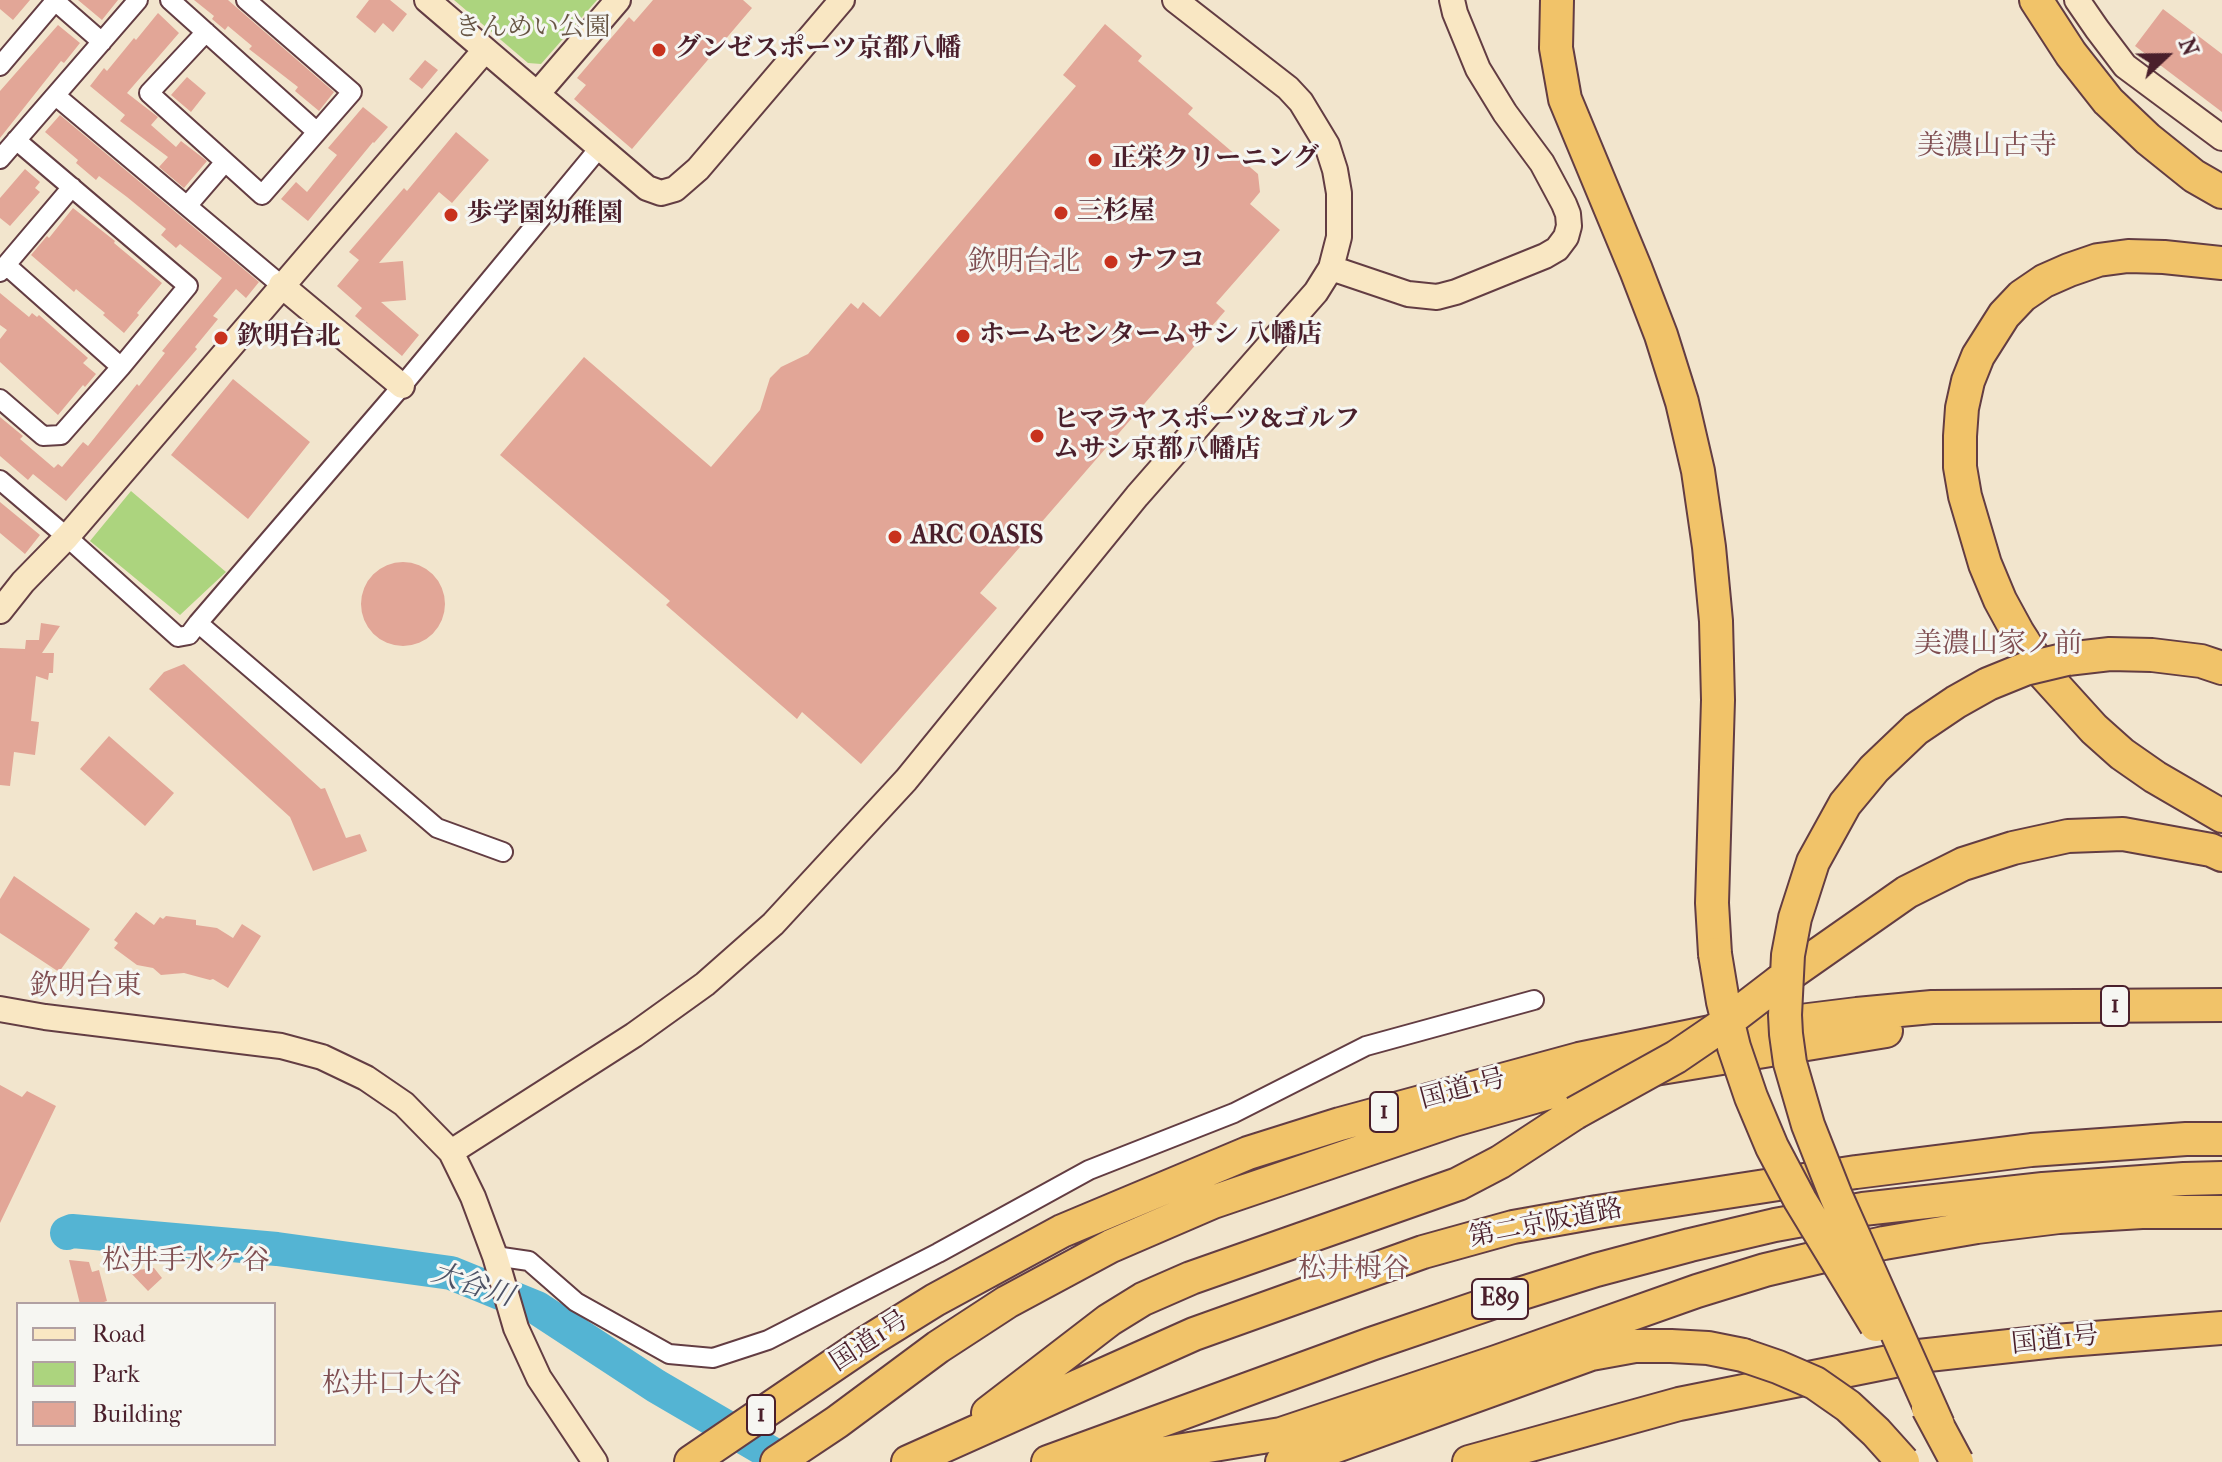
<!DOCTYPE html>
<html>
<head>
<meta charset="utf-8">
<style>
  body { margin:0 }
  #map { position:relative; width:2222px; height:1462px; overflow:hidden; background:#f2e5cd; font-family:"IM FELL French Canon",serif }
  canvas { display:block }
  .legend { position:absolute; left:16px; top:1302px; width:260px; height:144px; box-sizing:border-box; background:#f6f6f2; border:2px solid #b1a0a2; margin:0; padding:10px 14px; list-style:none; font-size:24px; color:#4a1f2b }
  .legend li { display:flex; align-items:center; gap:16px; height:40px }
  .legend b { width:40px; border:2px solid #b1a0a2 }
  .north { position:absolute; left:2126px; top:16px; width:80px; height:80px; -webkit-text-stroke:6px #f6f6f2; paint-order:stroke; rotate:68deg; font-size:22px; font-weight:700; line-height:32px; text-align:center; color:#4a1f2b }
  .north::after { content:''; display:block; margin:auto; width:28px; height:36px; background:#4a1f2b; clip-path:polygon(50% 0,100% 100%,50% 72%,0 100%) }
</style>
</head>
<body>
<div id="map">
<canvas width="2222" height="1462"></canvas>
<ul class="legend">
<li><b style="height:10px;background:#f9e7c3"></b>Road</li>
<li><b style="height:22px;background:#acd47e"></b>Park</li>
<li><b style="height:22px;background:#e2a697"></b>Building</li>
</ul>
<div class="north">N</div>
</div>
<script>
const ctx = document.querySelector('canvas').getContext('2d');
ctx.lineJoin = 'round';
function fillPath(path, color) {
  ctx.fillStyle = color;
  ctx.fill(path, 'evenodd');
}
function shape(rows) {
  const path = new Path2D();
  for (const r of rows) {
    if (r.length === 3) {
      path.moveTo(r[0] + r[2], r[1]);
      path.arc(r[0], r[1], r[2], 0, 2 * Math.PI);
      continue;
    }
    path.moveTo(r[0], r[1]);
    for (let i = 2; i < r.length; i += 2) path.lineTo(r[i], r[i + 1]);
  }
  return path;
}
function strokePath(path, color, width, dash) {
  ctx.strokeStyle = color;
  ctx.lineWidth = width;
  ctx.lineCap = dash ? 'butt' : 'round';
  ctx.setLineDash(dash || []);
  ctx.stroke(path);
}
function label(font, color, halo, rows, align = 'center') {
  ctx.font = font + ' "IM FELL French Canon","Noto Serif JP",serif';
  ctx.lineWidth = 6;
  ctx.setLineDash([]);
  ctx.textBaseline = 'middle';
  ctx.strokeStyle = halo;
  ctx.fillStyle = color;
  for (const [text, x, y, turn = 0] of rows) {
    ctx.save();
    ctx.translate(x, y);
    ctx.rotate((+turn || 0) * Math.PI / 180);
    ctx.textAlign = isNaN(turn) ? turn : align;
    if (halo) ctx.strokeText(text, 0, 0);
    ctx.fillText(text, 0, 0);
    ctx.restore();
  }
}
fillPath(shape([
  [454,0,597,0,541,64,528,63],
  [131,491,226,572,180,615,90,541]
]), '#acd47e');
strokePath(shape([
  [67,1233,72,1231,277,1249,451,1273,537,1308,656,1386,786,1462]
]), '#54b4d3', 34);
fillPath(shape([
  [0,0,30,0,13,20,0,9],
  [78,0,118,0,102,20],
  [194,0,228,0,334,92,319,111,295,91,298,87,249,49,252,46,228,26,225,30,212,19,214,16],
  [369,0,390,0,407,14,393,32,383,23,375,33,356,17],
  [653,0,743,0,752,8,632,149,574,99,586,85,577,78,629,17,634,22],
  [2163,9,2222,54,2222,112,2135,46],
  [158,13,179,33,127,93,158,117,151,125,176,147,181,141,207,161,184,188,159,167,168,157,120,121,125,115,90,86,104,68,107,71,134,38,136,40],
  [1105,24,1142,56,1138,61,1193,108,1188,114,1258,174,1260,192,1250,204,1280,230,1216,303,1225,311,980,593,997,608,861,764,802,712,797,719,666,605,670,601,500,455,584,357,711,467,760,410,770,378,781,367,808,354,851,303,858,309,863,302,880,317,1076,86,1063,75],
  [58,25,80,43,64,63,61,61,0,138,0,91],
  [425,60,438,70,422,89,409,79],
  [187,77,206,93,191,112,171,95],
  [363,107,388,127,374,143,373,142,308,221,281,199,296,182,307,192,337,155,328,148],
  [60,115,259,282,246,298,236,289,213,316,218,319,195,347,197,349,66,501,33,474,28,480,0,456,0,417,23,436,20,439,54,468,58,464,62,467,83,442,88,446,137,384,139,386,165,353,162,351,222,278,180,244,176,248,161,235,166,229,127,197,99,176,96,180,76,163,78,160,45,132],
  [456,132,489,160,452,203,439,192,379,263,403,261,406,300,381,302,419,335,402,356,355,316,362,308,337,286,359,260,349,252,404,188,407,191],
  [25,169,40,182,35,188,40,192,10,226,0,218,0,198],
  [73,208,115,241,114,243,162,283,137,313,139,315,124,333,103,315,105,313,94,304,76,289,74,292,31,255,47,236,49,238],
  [0,293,29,317,32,313,37,317,39,315,88,358,83,363,96,374,85,387,83,385,58,415,0,362,0,339,7,330,0,325],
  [233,379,310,442,248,519,171,455],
  [0,502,40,535,25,554,0,533],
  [403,604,42],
  [41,623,60,626,42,653,54,653,53,673,49,673,48,680,36,676,31,721,39,722,35,755,14,752,10,786,0,785,0,648,25,649,26,640,39,640],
  [184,664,321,789,325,788,346,838,360,834,367,851,313,871,290,817,149,689,164,672],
  [109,736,174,793,145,826,80,769],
  [14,876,90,929,59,972,0,933,0,899],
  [136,912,154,925,160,917,163,919,166,916,196,920,196,925,217,928,233,938,242,924,261,936,228,988,213,979,210,980,184,973,161,975,153,968,137,965,114,948,118,943,114,940],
  [0,1085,22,1097,27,1091,56,1106,0,1223],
  [69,1260,89,1262,92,1272,99,1270,107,1301,98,1304,80,1304],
  [154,1268,162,1278,148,1291,129,1271]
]), '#e2a697');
const street = shape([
  [170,0,317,132],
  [55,1,102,42],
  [206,32,149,93,262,195,352,92,246,0],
  [0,66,56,0],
  [56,96,281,285],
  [0,159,138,0],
  [187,206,225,162],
  [6,265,121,367],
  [0,272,72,187],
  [0,399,43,436,61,435,121,367,188,286,16,140],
  [0,480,67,537,178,637,189,635,198,623,402,386,600,147],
  [198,623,437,828,503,852],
  [495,1256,529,1261,576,1302,669,1354,713,1358,768,1340,938,1253,1089,1170,1234,1113,1366,1046,1534,1000]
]);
const secondary = shape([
  [427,0,647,188,661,193,675,189,698,169,842,0],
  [2077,0,2097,29,2125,66,2222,138],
  [538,93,618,0],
  [1331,268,1408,294,1437,297,1456,292,1545,256,1557,249,1566,237,1569,226,1568,214,1564,204,1542,163,1505,113,1478,69,1455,13,1452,0],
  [281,285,402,386],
  [0,611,23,582,67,537,485,50],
  [0,1009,45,1017,281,1046,322,1057,366,1078,404,1104,451,1152,473,1197,495,1256,516,1328,539,1378,595,1462],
  [451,1152,634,1035,705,984,773,924,906,780,1137,496,1316,292,1331,268,1339,237,1339,193,1335,170,1327,145,1301,102,1288,88,1175,0]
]);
const highway = shape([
  [1557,0,1556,48,1565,99,1636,270,1661,335,1682,402,1698,471,1709,547,1716,621,1718,700,1712,903,1715,954],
  [2036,0,2071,54,2108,101,2148,139,2194,176,2222,192],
  [2222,263,2164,257,2128,256,2098,260,2069,270,2044,281,2022,296,2004,315,1978,356,1968,381,1962,408,1960,436,1960,467,1965,496,1985,564,2000,600,2018,633,2045,675,2094,729,2122,754,2155,777,2222,816],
  [2067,659,2110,654,2152,655,2201,661,2222,668],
  [1780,981,1907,892,1963,864,2013,848,2068,836,2123,834,2211,850,2222,855],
  [988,1413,1109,1320,1143,1299,1191,1278,1458,1184,1500,1162,1575,1113],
  [691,1462,869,1341,935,1300,1062,1231,1248,1153,1340,1124,1579,1059,1711,1032,1857,1014,1932,1007,2222,1005],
  [777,1462,837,1422,938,1347,1007,1302,1111,1246,1213,1202,1454,1120,1600,1078,1886,1031],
  [908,1462,1194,1334,1423,1252,1513,1227,1597,1212,1856,1172,2031,1150,2186,1139,2222,1139],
  [1048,1462,1371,1344,1500,1300,1596,1270,1690,1245,1775,1225,1863,1209,2043,1189,2184,1179,2222,1178],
  [1110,1462,1281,1434,1496,1362,1697,1291,1765,1270,1820,1257,1884,1243,1977,1227,2059,1217,2142,1212,2222,1212],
  [1282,1462,1314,1454,1591,1354,1635,1346,1671,1346,1708,1348,1743,1355],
  [1469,1462,1679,1404,1919,1356,2055,1341,2222,1328]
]);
strokePath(street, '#633d43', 22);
strokePath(secondary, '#633d43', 28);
strokePath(highway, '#633d43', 36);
strokePath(street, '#fff', 18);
strokePath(secondary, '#f9e7c3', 24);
strokePath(highway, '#f1c369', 32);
const highwayBridge = shape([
  [1715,954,1723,1002,1734,1047,1751,1097,1772,1147,1800,1200,1876,1325],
  [1575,1113,1676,1057,1720,1027,1780,981],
  [1743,1355,1778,1367,1815,1383,1848,1406,1876,1432,1903,1462],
  [1928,1408,1957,1462],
  [1938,1425,1836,1196,1808,1125,1790,1063,1786,1034,1785,1015,1788,955,1795,918,1813,862,1845,804,1874,769,1916,729,1956,702,1988,684,2025,669,2067,659]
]);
strokePath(highwayBridge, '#633d43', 36, []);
strokePath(highwayBridge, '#f1c369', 32);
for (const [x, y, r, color] of [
  [659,50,8,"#c8321e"],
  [1095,160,8,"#c8321e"],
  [1061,213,8,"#c8321e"],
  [451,215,8,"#c8321e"],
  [1111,262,8,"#c8321e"],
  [963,336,8,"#c8321e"],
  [221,338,8,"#c8321e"],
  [1037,436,8,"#c8321e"],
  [895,537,8,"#c8321e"]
]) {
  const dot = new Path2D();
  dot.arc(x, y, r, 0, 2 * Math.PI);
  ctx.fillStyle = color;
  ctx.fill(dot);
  strokePath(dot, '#f6f6f2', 3);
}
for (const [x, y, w] of [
  [2115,1006,28],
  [1384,1112,28],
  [1500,1299,56],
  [761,1415,28]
]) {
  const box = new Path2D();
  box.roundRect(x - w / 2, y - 20, w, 40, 6);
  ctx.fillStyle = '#f6f6f2';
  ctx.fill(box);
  strokePath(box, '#4a1f2b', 2);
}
label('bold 24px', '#4a1f2b', null, [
  ["1",2115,1006],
  ["1",1384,1112],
  ["E89",1500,1299],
  ["1",761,1415]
]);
label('26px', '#675544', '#f6f6f2', [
  ["きんめい公園",533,29]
]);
label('bold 26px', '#4a1f2b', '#f6f6f2', [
  ["グンゼスポーツ京都八幡",675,50],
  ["正栄クリーニング",1111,160],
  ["三杉屋",1077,213],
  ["歩学園幼稚園",467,215],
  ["ナフコ",1127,262],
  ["ホームセンタームサシ 八幡店",979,336],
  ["欽明台北",237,338],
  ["ヒマラヤスポーツ&ゴルフ",1053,421],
  ["ムサシ京都八幡店",1053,451],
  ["ARC OASIS",911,537]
], 'left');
label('26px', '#4a1f2b', '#f6f6f2', [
  ["国道1号",1463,1090,-15],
  ["第二京阪道路",1546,1224,-11],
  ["国道1号",2055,1341,-6],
  ["国道1号",870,1342,-33]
]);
label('28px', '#7f4e51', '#f6f6f2', [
  ["美濃山古寺",1987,147],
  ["欽明台北",1024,263],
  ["美濃山家ノ前",1998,645],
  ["欽明台東",86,987],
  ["松井手水ケ谷",186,1262],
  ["松井栂谷",1354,1270],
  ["松井口大谷",392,1385]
]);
label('italic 28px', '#4e5366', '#f6f6f2', [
  ["大谷川",472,1286,18]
]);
</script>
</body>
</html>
